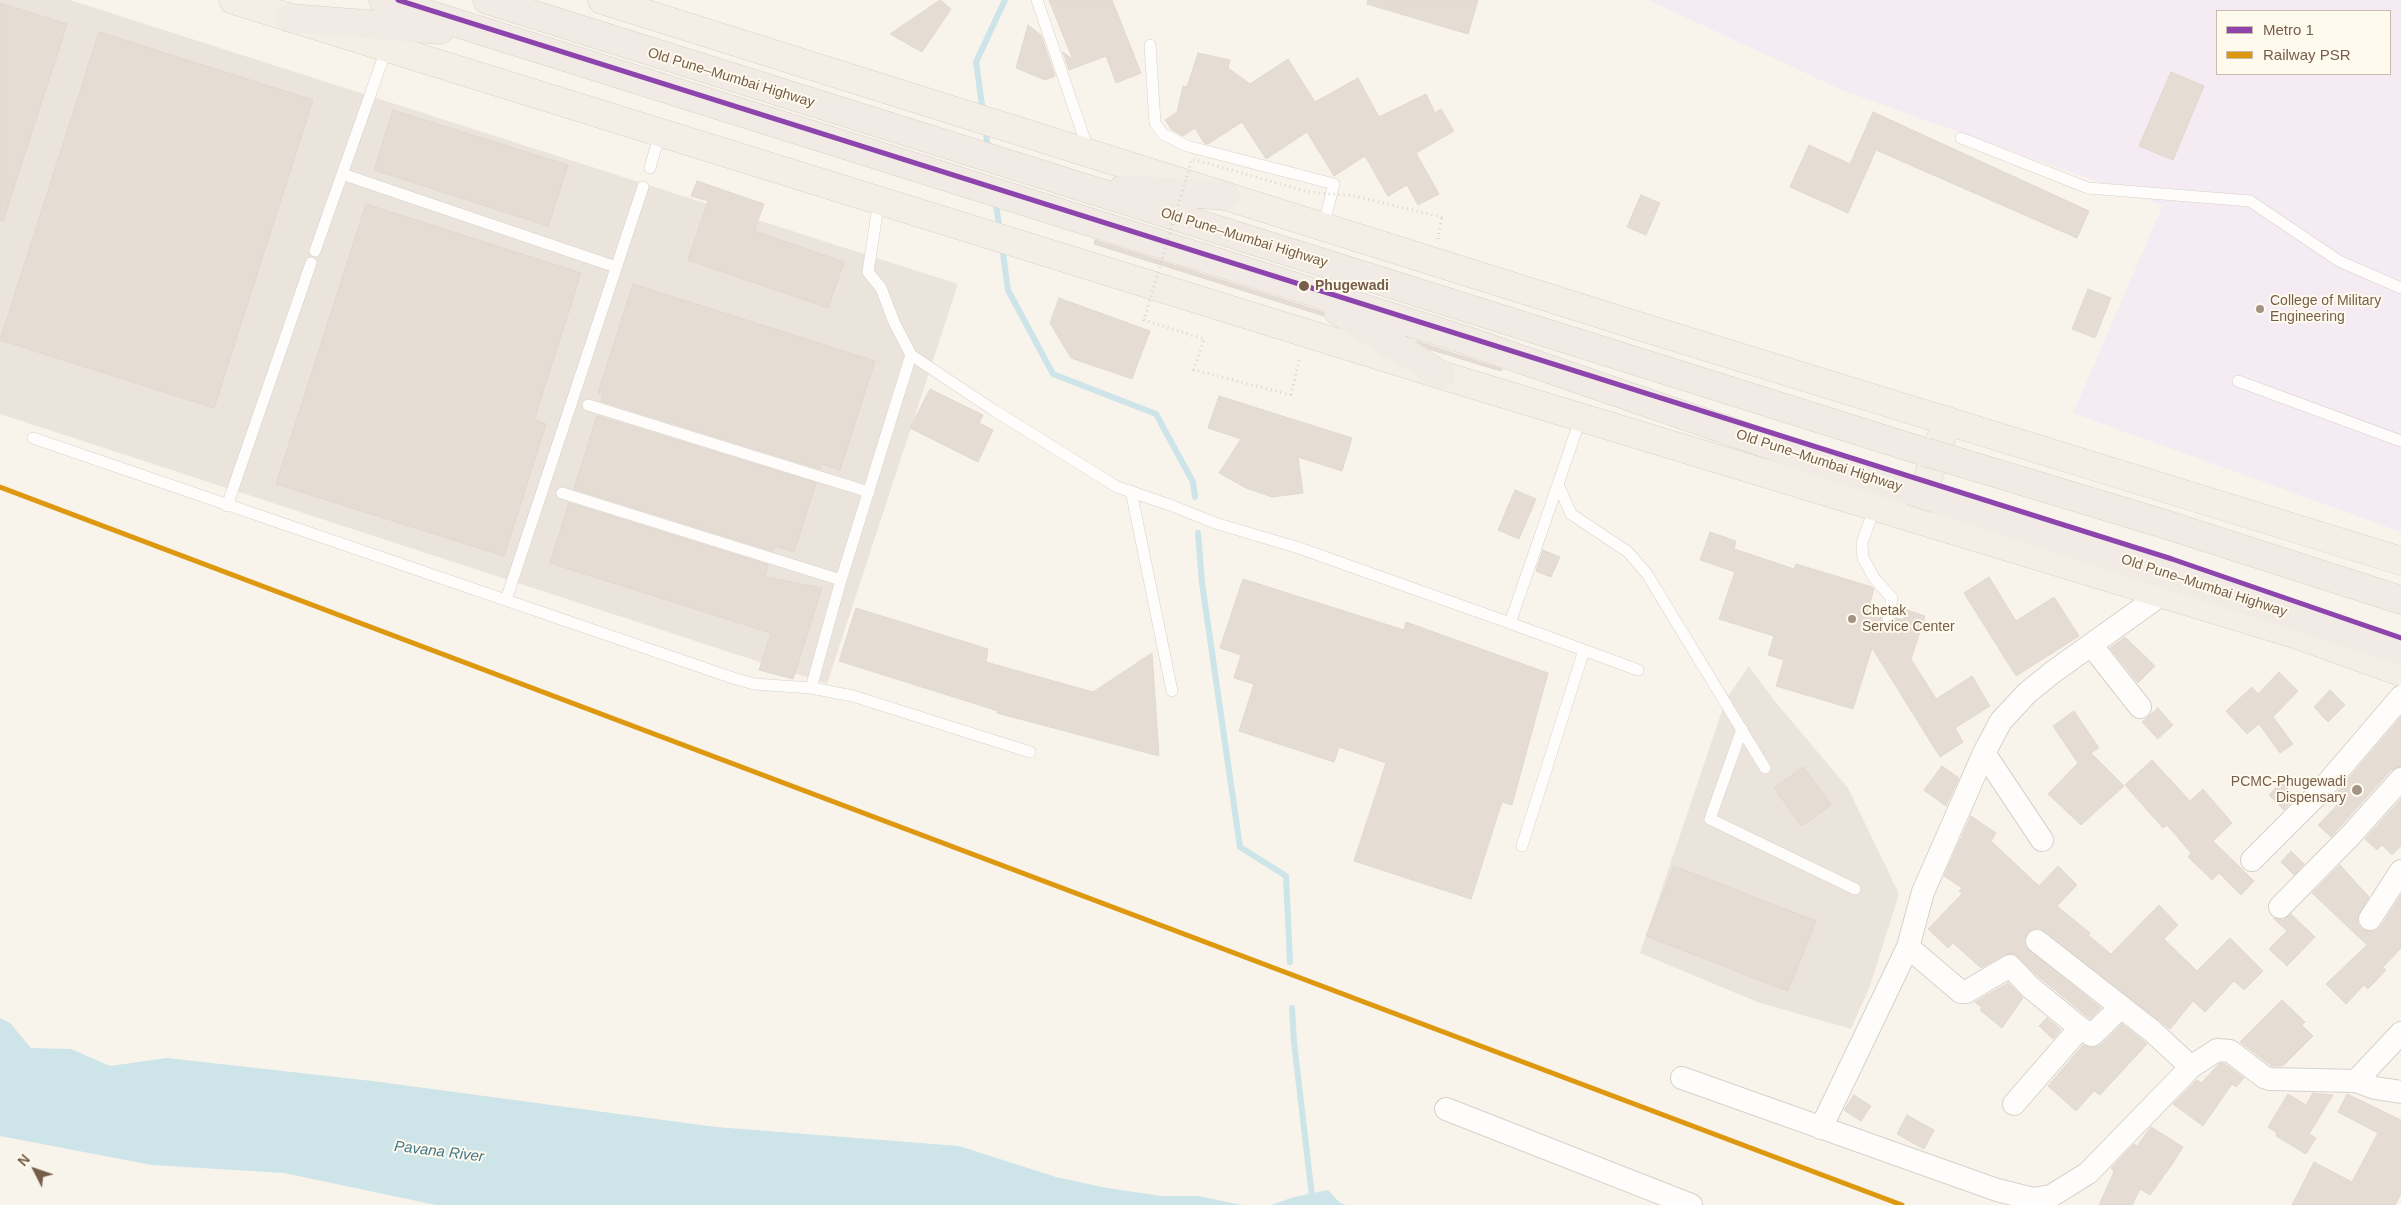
<!DOCTYPE html>
<html>
<head>
<meta charset="utf-8">
<style>
  body { margin:0 }
  #map { position:relative; width:2401px; height:1205px; overflow:hidden; background:#f8f4ec; font-family:Helvetica,sans-serif }
  canvas { display:block }
  .legend { position:absolute; left:2216px; top:10px; width:175px; height:65px; box-sizing:border-box; background:#fffaee; border:1px solid #c9bcac; margin:0; padding:6px 9px; list-style:none; font-size:15px; color:#775e4a }
  .legend li { display:flex; align-items:center; gap:10px; height:25px }
  .legend b { width:25px; border:1px solid #c9bcac }
  .north { position:absolute; left:10px; top:1145px; width:50px; height:50px; -webkit-text-stroke:4px #fffaee; paint-order:stroke; rotate:311deg; font-size:14px; font-weight:700; line-height:20px; text-align:center; color:#775e4a }
  .north::after { content:''; display:block; margin:auto; width:18px; height:22px; background:#775e4a; clip-path:polygon(50% 0,100% 100%,50% 72%,0 100%) }
</style>
</head>
<body>
<div id="map">
<canvas width="2401" height="1205"></canvas>
<ul class="legend">
<li><b style="height:6px;background:#8e44ad"></b>Metro 1</li>
<li><b style="height:6px;background:#dd980f"></b>Railway PSR</li>
</ul>
<div class="north">N</div>
</div>
<script>
const ctx = document.querySelector('canvas').getContext('2d');
ctx.lineJoin = 'round';
function fillPath(path, color) {
  ctx.fillStyle = color;
  ctx.fill(path, 'evenodd');
}
function shape(rows) {
  const path = new Path2D();
  for (const r of rows) {
    path.moveTo(r[0], r[1]);
    for (let i = 2; i < r.length; i += 2) path.lineTo(r[i], r[i + 1]);
  }
  return path;
}
function strokePath(path, color, width, dash) {
  ctx.strokeStyle = color;
  ctx.lineWidth = width;
  ctx.lineCap = dash ? 'butt' : 'round';
  ctx.setLineDash(dash || []);
  ctx.stroke(path);
}
function label(font, color, halo, rows, align = 'center') {
  ctx.font = font + ' Helvetica,sans-serif';
  ctx.lineWidth = 4;
  ctx.setLineDash([]);
  ctx.textBaseline = 'middle';
  ctx.strokeStyle = halo;
  ctx.fillStyle = color;
  for (const [text, x, y, turn = 0] of rows) {
    ctx.save();
    ctx.translate(x, y);
    ctx.rotate((+turn || 0) * Math.PI / 180);
    ctx.textAlign = isNaN(turn) ? turn : align;
    if (halo) ctx.strokeText(text, 0, 0);
    ctx.fillText(text, 0, 0);
    ctx.restore();
  }
}
fillPath(shape([
  [0,0,70,0,958,284,827,684,0,414],
  [1749,666,1773,699,1848,788,1899,894,1870,986,1851,1029,1757,1002,1640,953,1726,699]
]), '#ebe4dd');
fillPath(shape([
  [1648,0,2401,0,2401,532,2073,413,2163,205,1844,91],
  [2217,11,2390,11,2390,74,2217,74]
]), '#f5ebf3');
fillPath(shape([
  [0,1018,10,1023,31,1048,71,1049,110,1066,167,1058,372,1081,716,1127,959,1146,1056,1177,1107,1188,1161,1196,1198,1196,1242,1205,436,1205,284,1173,152,1165,0,1136],
  [1328,1190,1339,1202,1346,1205,1271,1205,1294,1197]
]), '#cde4e8');
strokePath(shape([
  [983,112,976,62,1005,0],
  [985,127,988,149],
  [995,199,1000,231],
  [1002,246,1008,290,1053,374,1156,414,1193,482,1195,497],
  [1198,533,1202,583,1240,847,1286,876,1290,962],
  [1292,1008,1294,1042,1313,1205]
]), '#cde4e8', 6);
const building = shape([
  [940,0,951,9,922,52,890,34,940,0],
  [1049,0,1112,0,1141,73,1116,83,1106,56,1069,70,1063,52,1073,60,1049,0],
  [1368,0,1478,0,1468,34,1367,4,1368,0],
  [0,3,67,24,3,221,0,220,0,3],
  [1028,25,1041,35,1055,76,1045,80,1016,68,1028,25],
  [99,32,313,100,214,408,0,340,99,32],
  [1198,53,1230,60,1228,68,1250,84,1288,59,1315,102,1358,78,1379,117,1426,94,1435,113,1441,109,1454,131,1416,153,1439,194,1418,205,1407,185,1388,196,1365,156,1334,176,1307,132,1266,159,1242,122,1208,144,1204,143,1195,128,1183,136,1172,130,1165,120,1177,112,1183,86,1187,87,1198,53],
  [2171,72,2204,86,2173,160,2139,146,2171,72],
  [393,110,568,165,548,226,374,170,393,110],
  [1873,112,2089,211,2077,238,1876,150,1848,213,1790,187,1809,145,1850,164,1873,112],
  [697,181,764,204,754,231,844,262,828,308,688,260,708,201,691,196,697,181],
  [1641,195,1660,203,1646,235,1627,227,1641,195],
  [366,204,581,273,534,420,546,424,504,556,276,484,366,204],
  [1095,240,1323,312,1324,316,1094,244,1095,240],
  [633,284,875,361,840,470,822,464,820,469,601,401,603,395,598,393,633,284],
  [2088,289,2111,298,2095,338,2072,329,2088,289],
  [1059,298,1150,331,1132,379,1071,358,1050,323,1059,298],
  [1416,341,1502,369,1501,371,1428,349,1416,341],
  [930,389,983,415,979,423,993,430,978,462,910,428,930,389],
  [1219,396,1352,438,1342,471,1298,457,1303,493,1272,497,1246,488,1219,473,1241,439,1208,428,1219,396],
  [597,416,816,483,794,552,775,546,773,551,574,489,597,416],
  [1515,490,1536,499,1519,539,1498,530,1515,490],
  [569,503,768,565,765,577,822,588,793,679,759,670,771,633,550,563,569,503],
  [1710,532,1736,541,1734,549,1794,569,1796,564,1872,587,1874,589,1868,609,1881,613,1881,622,1886,626,1893,624,1896,618,1903,620,1907,610,1925,616,1911,659,1936,699,1972,676,1990,706,1955,728,1963,742,1940,757,1872,648,1853,709,1776,686,1784,660,1768,655,1774,636,1719,619,1735,572,1700,560,1710,532],
  [1543,550,1560,557,1551,577,1536,571,1543,550],
  [1989,577,2016,621,2054,597,2079,636,2016,676,1964,593,1989,577],
  [1243,579,1404,630,1406,622,1548,673,1512,805,1502,802,1471,899,1354,861,1386,763,1339,747,1334,762,1239,731,1254,684,1234,678,1241,655,1220,648,1243,579],
  [856,608,988,649,986,662,1093,692,1152,653,1159,756,997,713,998,711,839,661,856,608],
  [2125,637,2155,666,2138,683,2110,648,2125,637],
  [2279,672,2298,691,2273,717,2293,744,2280,753,2259,724,2247,734,2226,711,2252,687,2258,694,2279,672],
  [2330,690,2345,705,2328,722,2314,707,2330,690],
  [2158,708,2173,725,2158,739,2142,722,2158,708],
  [2074,711,2099,748,2091,753,2124,786,2081,825,2048,794,2078,763,2053,726,2074,711],
  [2401,717,2401,766,2391,770,2331,837,2318,825,2344,798,2338,791,2401,717],
  [2152,760,2190,801,2203,789,2232,823,2213,841,2254,881,2241,895,2219,873,2212,880,2188,857,2191,853,2167,825,2163,828,2125,785,2152,760],
  [1942,766,1959,778,1946,806,1924,790,1942,766],
  [1803,767,1831,805,1802,826,1774,788,1803,767],
  [2281,782,2296,797,2284,810,2269,795,2281,782],
  [2401,799,2401,846,2392,855,2382,845,2377,850,2365,839,2401,799],
  [1971,816,1996,833,1991,841,2039,886,2058,866,2077,885,2057,906,2090,933,2088,935,2111,954,2159,905,2178,925,2164,939,2197,971,2230,938,2263,971,2244,990,2234,981,2205,1012,2193,1001,2170,1029,2039,928,2033,929,2027,933,2024,940,2025,946,2101,1008,2090,1019,2039,977,2015,954,2004,955,1981,968,1953,943,1948,948,1928,929,1962,894,1959,891,1962,888,1944,876,1971,816],
  [2291,851,2304,864,2294,875,2281,862,2291,851],
  [2340,865,2369,897,2357,918,2358,925,2363,930,2376,931,2381,926,2401,895,2401,948,2383,967,2386,970,2368,989,2364,985,2346,1004,2326,984,2367,945,2312,893,2340,865],
  [1674,866,1816,921,1788,991,1646,936,1674,866],
  [2291,914,2315,937,2287,966,2269,949,2287,931,2273,918,2283,920,2291,914],
  [2008,983,2023,998,2002,1028,1980,1010,1982,1008,1975,1002,2008,983],
  [2282,1000,2305,1022,2302,1025,2313,1036,2283,1066,2272,1066,2240,1042,2282,1000],
  [2047,1018,2061,1030,2053,1039,2039,1026,2047,1018],
  [2122,1024,2147,1044,2100,1095,2094,1091,2076,1111,2048,1086,2083,1045,2093,1048,2101,1045,2122,1024],
  [2220,1063,2225,1064,2244,1078,2236,1087,2232,1084,2203,1126,2173,1104,2197,1080,2201,1083,2220,1063],
  [2313,1093,2333,1095,2309,1134,2316,1138,2306,1154,2276,1136,2277,1133,2268,1127,2288,1094,2306,1105,2313,1093],
  [2347,1094,2401,1120,2401,1194,2395,1205,2292,1205,2314,1162,2352,1182,2378,1133,2338,1112,2347,1094],
  [1854,1095,1871,1106,1861,1121,1844,1110,1854,1095],
  [1907,1115,1934,1130,1924,1149,1897,1134,1907,1115],
  [2151,1127,2183,1147,2173,1163,2150,1195,2140,1189,2132,1205,2099,1205,2114,1172,2111,1168,2134,1144,2137,1146,2151,1127]
]);
fillPath(building, '#e5ddd3');
strokePath(building, '#e1d8ce', 1);
const lane = shape([
  [1037,0,1089,152],
  [1150,45,1155,123,1163,134,1187,146,1334,184,1323,227],
  [1961,138,2088,188,2250,201,2339,261,2401,288],
  [650,168,660,133],
  [342,174,616,267],
  [879,200,868,272,881,288,894,322,911,355,992,409,1117,487,1170,505,1215,523,1299,548,1510,623,1558,484],
  [315,251,387,47],
  [2238,381,2401,441],
  [588,405,869,492],
  [1581,417,1558,484,1571,514,1628,552,1647,574,1765,768],
  [33,438,733,678,754,684,811,688,853,696,1030,752],
  [1131,491,1172,691],
  [562,493,841,580],
  [227,506,311,263],
  [1875,506,1862,543,1863,558,1874,578,1892,598,1888,619],
  [506,600,643,187],
  [1510,623,1638,670],
  [811,688,841,580,911,355],
  [1742,729,1710,819,1855,889],
  [1522,846,1584,650]
]);
const street = shape([
  [2092,646,2140,707],
  [1984,753,2042,840],
  [2252,860,2319,793,2401,697],
  [2280,907,2350,836,2401,779],
  [2370,919,2401,871],
  [2037,941,2152,1031,2191,1067],
  [1908,947,1961,992,1966,992,2010,966,2030,987,2080,1028],
  [1682,1078,1997,1190,2033,1199,2051,1196,2088,1173,2191,1067,2217,1050,2230,1051,2264,1077,2270,1079,2356,1081,2375,1088,2401,1092],
  [2356,1081,2401,1033],
  [2014,1104,2080,1028,2092,1035,2120,1008],
  [1446,1109,1691,1205],
  [1821,1128,1908,947,1923,892,1984,753,2001,721,2027,693,2053,672,2162,594]
]);
const primary = shape([
  [233,0,1441,375,2295,634,2401,672],
  [602,0,1629,323,2401,561],
  [1915,517,1947,420]
]);
const highway = shape([
  [383,0,1462,339,1828,465,1911,491],
  [487,0,1925,452],
  [290,18,440,30],
  [1123,189,1226,196],
  [1338,311,1441,375],
  [1949,459,2161,523,2401,600],
  [1936,499,2401,651]
]);
strokePath(lane, '#d7d1ca', 12);
strokePath(street, '#d7d1ca', 24);
strokePath(primary, '#d9d1c9', 29);
strokePath(highway, '#d9d1c9', 29);
strokePath(shape([
  [1438,239,1442,217],
  [1291,395,1300,356]
]), '#dad4ce', 3, [1, 4]);
strokePath(lane, '#fefdfc', 11);
strokePath(street, '#fefdfc', 22);
strokePath(primary, '#f3efe6', 28);
strokePath(highway, '#f1eae5', 28);
const highwayBridge = shape([
  [1925,452,1949,459],
  [1911,491,1936,499]
]);
strokePath(highwayBridge, '#d9d1c9', 29, []);
strokePath(shape([
  [1291,395,1194,370,1204,339,1144,320,1192,159,1308,192,1354,196,1442,217]
]), '#dad4ce', 3, [1, 4]);
strokePath(highwayBridge, '#f1eae5', 28);
strokePath(shape([
  [0,487,1902,1205]
]), '#dd980f', 5);
strokePath(shape([
  [398,0,2172,559,2401,638]
]), '#8e44ad', 5);
for (const [x, y, r, color] of [
  [1304,286,6,"#775e4a"],
  [2260,309,5,"#a49283"],
  [1852,619,5,"#a49283"],
  [2357,790,6,"#a49283"]
]) {
  const dot = new Path2D();
  dot.arc(x, y, r, 0, 2 * Math.PI);
  ctx.fillStyle = color;
  ctx.fill(dot);
  strokePath(dot, '#fffaee', 2);
}
label('14px', '#775e4a', '#fffaee', [
  ["Old Pune–Mumbai Highway",731,78,17],
  ["Old Pune–Mumbai Highway",1244,238,17],
  ["Old Pune–Mumbai Highway",1819,461,18],
  ["Old Pune–Mumbai Highway",2204,586,18]
]);
label('bold 14px', '#775e4a', '#fffaee', [
  ["Phugewadi",1315,286]
], 'left');
label('14px', '#775e4a', '#fffaee', [
  ["College of Military",2270,301],
  ["Engineering",2270,317],
  ["Chetak",1862,611],
  ["Service Center",1862,627],
  ["PCMC-Phugewadi",2346,782,"right"],
  ["Dispensary",2346,798,"right"]
], 'left');
label('italic 15px', '#43798b', '#fffaee', [
  ["Pavana River",439,1152,7]
]);
</script>
</body>
</html>
